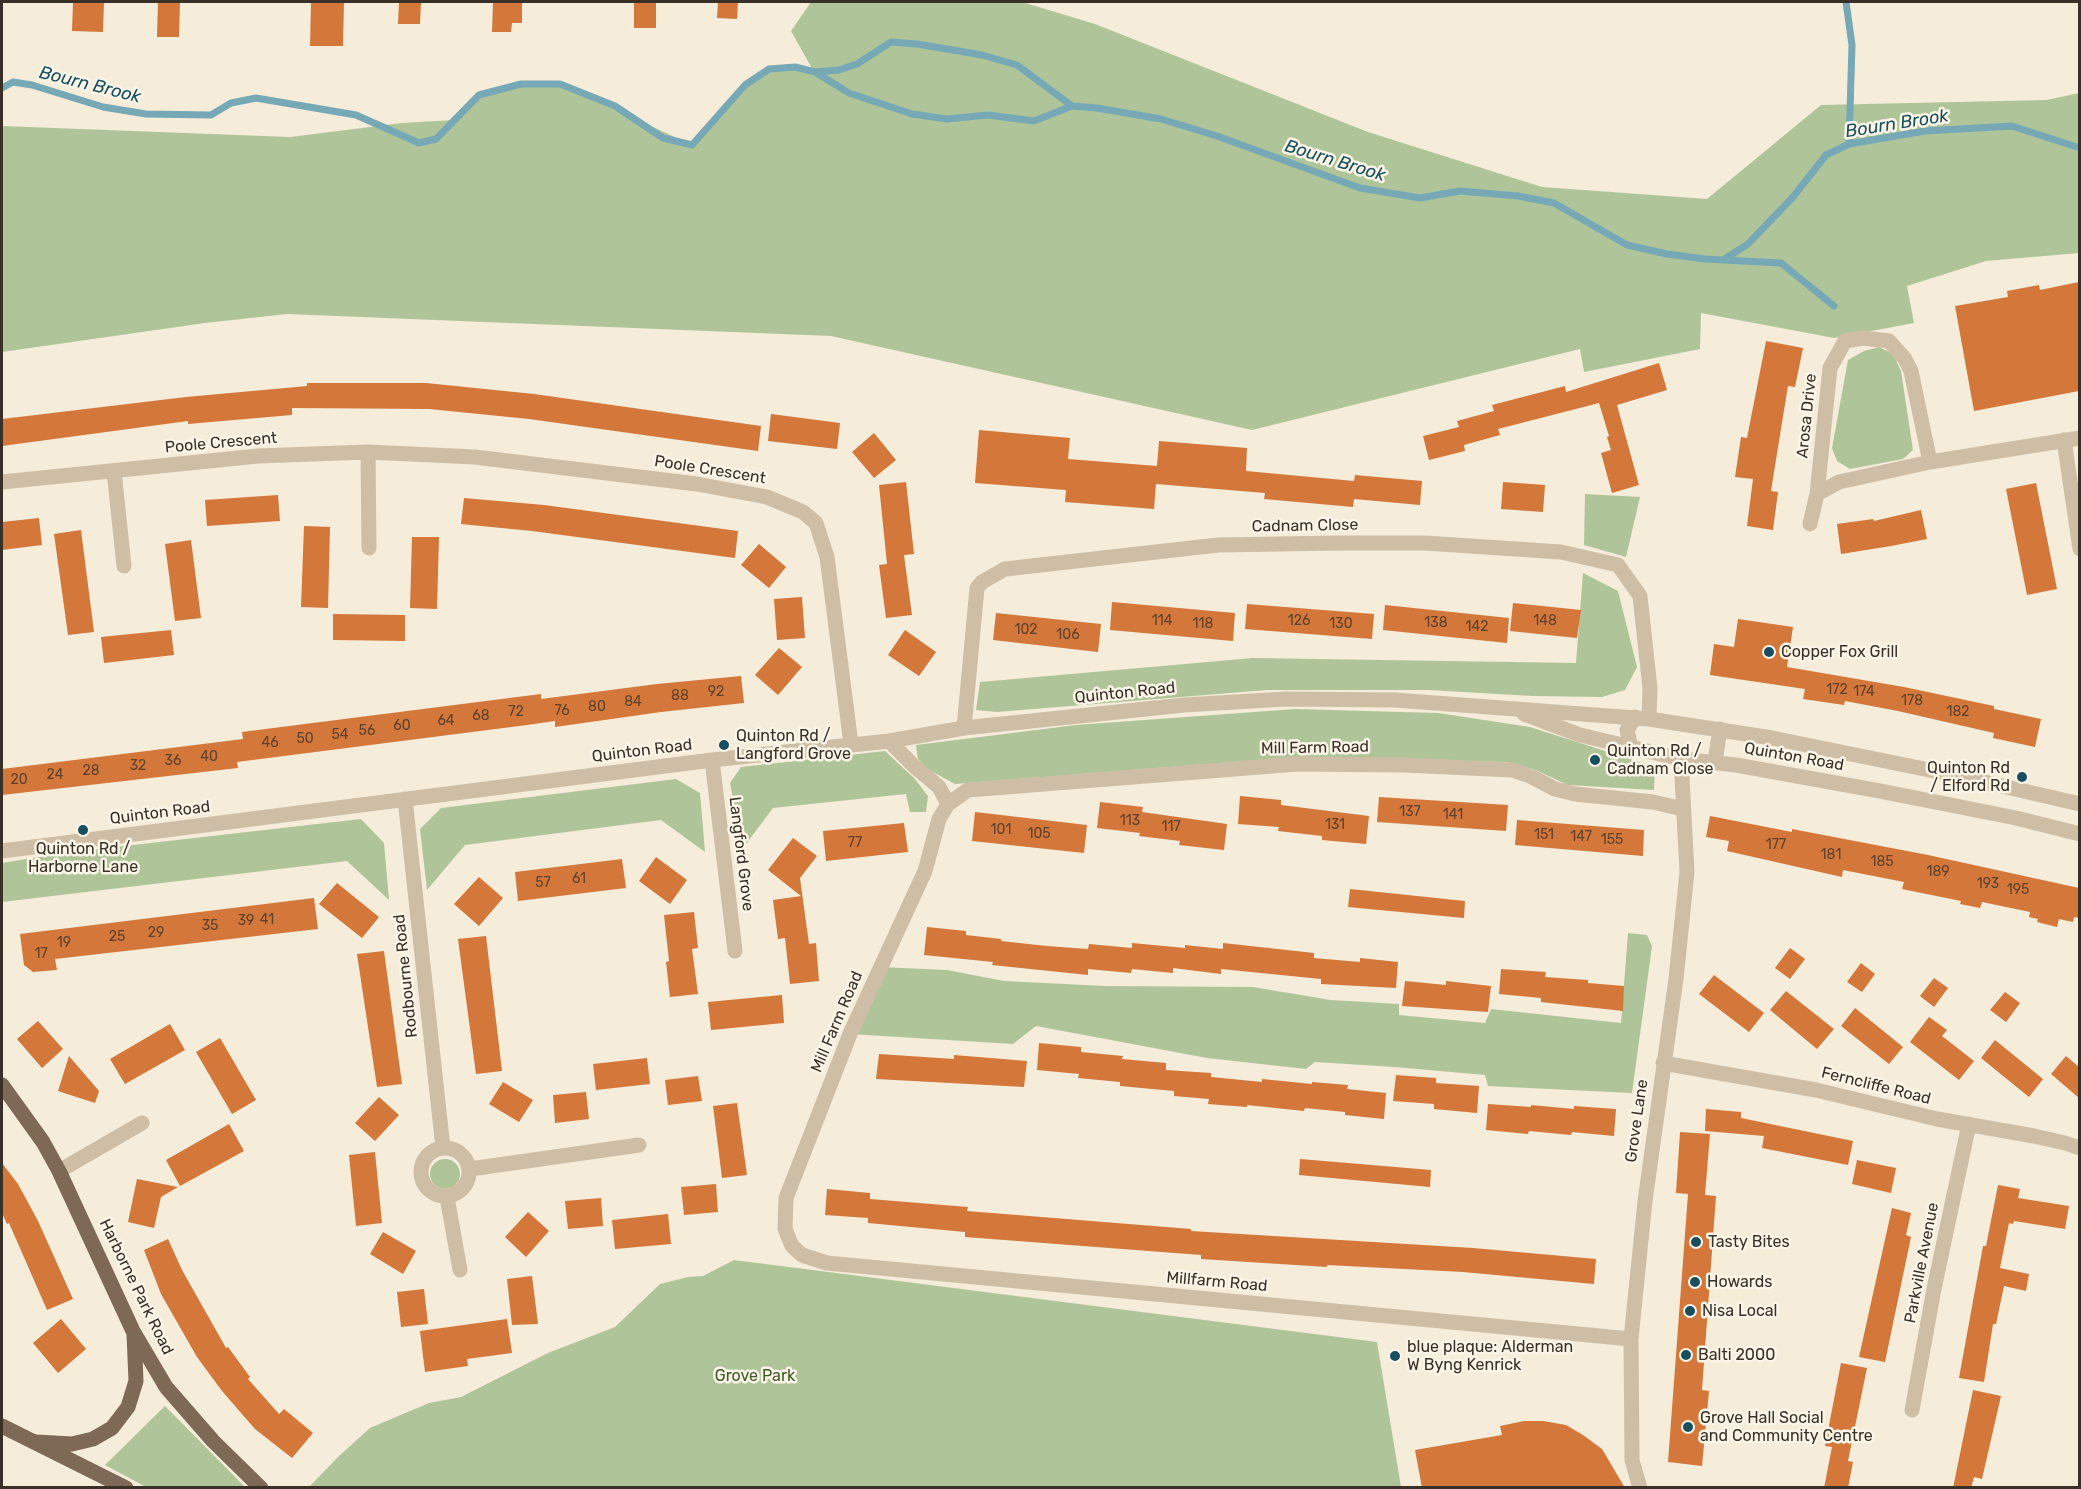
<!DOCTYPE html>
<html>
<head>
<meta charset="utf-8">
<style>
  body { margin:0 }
  #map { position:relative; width:2081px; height:1489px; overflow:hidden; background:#f5ecda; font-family:Rubik,sans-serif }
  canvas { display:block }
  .frame { position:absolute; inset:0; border:3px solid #393027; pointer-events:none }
</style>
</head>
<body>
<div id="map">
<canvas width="2081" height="1489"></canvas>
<div class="frame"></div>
</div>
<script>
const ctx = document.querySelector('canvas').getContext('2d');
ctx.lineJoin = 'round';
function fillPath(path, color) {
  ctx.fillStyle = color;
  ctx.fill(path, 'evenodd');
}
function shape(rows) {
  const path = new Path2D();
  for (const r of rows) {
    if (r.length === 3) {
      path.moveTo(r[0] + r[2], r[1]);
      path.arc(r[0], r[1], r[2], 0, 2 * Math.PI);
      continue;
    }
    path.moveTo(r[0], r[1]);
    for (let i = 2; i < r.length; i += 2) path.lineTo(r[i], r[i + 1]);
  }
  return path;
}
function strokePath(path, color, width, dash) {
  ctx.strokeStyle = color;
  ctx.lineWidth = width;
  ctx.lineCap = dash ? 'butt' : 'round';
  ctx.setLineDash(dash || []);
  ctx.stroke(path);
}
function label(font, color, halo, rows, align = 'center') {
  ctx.font = font + ' Rubik,sans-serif';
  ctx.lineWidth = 5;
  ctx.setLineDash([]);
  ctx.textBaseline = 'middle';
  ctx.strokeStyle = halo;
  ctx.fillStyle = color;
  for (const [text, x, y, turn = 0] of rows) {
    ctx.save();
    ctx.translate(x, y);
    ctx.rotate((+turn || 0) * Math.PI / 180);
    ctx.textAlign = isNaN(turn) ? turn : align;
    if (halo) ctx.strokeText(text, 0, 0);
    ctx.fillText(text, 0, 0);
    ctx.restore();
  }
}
fillPath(shape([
  [811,2,1022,2,1095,24,1368,132,1542,187,1707,199,1821,105,2047,100,2079,93,2079,253,1986,261,1907,286,1914,323,1834,338,1701,313,1700,349,1584,372,1580,349,1252,430,831,336,287,314,205,323,2,352,2,126,290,137,402,123,455,120,479,95,521,84,560,84,692,145,745,85,769,69,795,67,814,72,791,31],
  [1879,347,1893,354,1901,371,1913,450,1903,459,1850,469,1837,461,1832,448,1848,360,1864,351],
  [1585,494,1640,497,1626,557,1584,545],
  [1583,573,1618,591,1637,667,1625,690,1602,697,1532,696,1429,690,1267,690,997,712,976,710,980,682,1253,658,1576,663],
  [1295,709,1438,713,1530,727,1655,767,1654,790,1568,785,1533,769,1506,762,1299,759,1234,762,955,784,929,770,918,759,917,753,916,745,1076,725],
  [885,751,914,778,928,796,926,812,910,812,906,794,773,808,743,848,730,783,741,767],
  [676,779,700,793,705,852,661,820,465,845,427,890,420,829,441,808],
  [361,819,384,843,389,900,347,861,2,902,2,863,63,853],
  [1628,933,1647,935,1652,946,1632,1093,1488,1086,1485,1075,1394,1067,1315,1062,1306,1069,1207,1058,1036,1026,1013,1044,850,1034,880,967,947,970,1004,981,1105,986,1253,987,1331,1000,1399,1004,1399,1015,1485,1023,1491,1009,1621,1023],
  [445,1174,15],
  [734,1260,1377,1342,1401,1487,309,1487,339,1456,370,1428,429,1403,461,1397,548,1353,615,1327,660,1284,688,1277,703,1276],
  [165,1406,245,1487,146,1487,105,1465]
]), '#afc599');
strokePath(shape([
  [1846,2,1852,45,1849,144],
  [815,72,839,70,857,64,891,42,917,44,982,55,1017,65,1072,106],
  [2,88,13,82,32,85,103,107,146,114,211,115,231,103,256,98,356,115,419,143,436,139,479,95,521,84,560,84,615,106,663,138,692,145,745,85,769,69,795,67,815,72,849,93,912,114,947,119,988,115,1034,121,1072,106,1097,108,1161,119,1217,136,1360,188,1420,198,1460,191,1518,196,1554,203,1627,245,1667,254,1705,259,1781,263,1834,306],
  [1726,258,1748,244,1793,197,1826,155,1849,144,1925,131,2012,126,2080,148]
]), '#76a8b5', 7);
fillPath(shape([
  [73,2,104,2,103,32,72,31],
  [158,2,180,2,179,37,157,37],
  [311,2,344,2,343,46,310,46],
  [399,2,421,2,420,24,398,24],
  [493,2,522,2,522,23,512,23,511,32,492,32],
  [634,2,656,2,656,28,634,28],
  [718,2,738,2,737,19,717,18],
  [2079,282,2079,391,1974,411,1955,306,2008,297,2007,291,2039,285,2040,290],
  [1766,341,1803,348,1795,387,1788,386,1780,435,1771,491,1778,492,1773,530,1747,526,1753,479,1735,477,1741,437,1747,438],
  [1659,363,1667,390,1617,405,1639,485,1612,493,1601,453,1611,450,1607,437,1609,436,1599,403,1498,429,1500,435,1464,445,1465,451,1429,460,1423,436,1459,427,1457,421,1494,411,1492,405,1565,386,1566,392],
  [307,383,426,383,534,394,761,426,758,451,529,419,429,409,292,408,292,415,188,424,188,421,2,446,2,419,186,397,307,386],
  [771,414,840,423,837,449,768,441],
  [979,430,1070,438,1068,459,1157,466,1159,441,1247,448,1246,471,1354,481,1355,475,1422,481,1420,505,1354,499,1353,507,1264,499,1265,493,1156,484,1154,509,1065,502,1066,490,975,483],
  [874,433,896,460,874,478,852,452],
  [906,482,914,554,904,555,912,615,886,618,879,565,887,564,879,485],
  [1503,482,1545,485,1543,512,1501,509],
  [2036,483,2057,589,2027,595,2006,489],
  [278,495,280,521,207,526,205,500],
  [464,498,544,505,738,531,735,558,532,531,461,524],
  [1921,510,1927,539,1891,546,1841,554,1837,524,1873,519,1874,521],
  [39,518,42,545,2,550,2,522],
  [304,526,330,527,328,608,301,607],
  [81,530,94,632,68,635,54,534],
  [412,537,439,537,437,609,410,608],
  [191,540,201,618,175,621,165,544],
  [759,544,786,567,769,588,741,565],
  [802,597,805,638,777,640,774,599],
  [1112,602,1235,613,1233,641,1110,630],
  [1513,603,1581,610,1577,638,1510,631],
  [1247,604,1374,614,1372,639,1245,629],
  [1385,605,1509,618,1507,643,1383,630],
  [996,613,1101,624,1098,652,993,640],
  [333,614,405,615,405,641,333,640],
  [1738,619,1793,627,1787,667,1904,687,1994,706,1994,709,2041,719,2035,747,1993,738,1994,733,1898,711,1845,701,1844,705,1803,699,1805,689,1710,675,1714,644,1734,647],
  [171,630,174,655,104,663,101,637],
  [905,630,936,652,919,676,888,655],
  [779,648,802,667,778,695,755,675],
  [741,676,744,703,661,712,555,727,555,721,527,725,237,762,238,768,2,795,2,769,243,739,242,732,541,694,541,699,657,684],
  [1240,796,1281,800,1281,805,1369,816,1366,844,1322,840,1322,836,1278,831,1279,827,1238,824],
  [1379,797,1508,805,1506,831,1377,822],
  [1100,802,1143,807,1142,812,1227,824,1224,850,1179,845,1180,841,1139,836,1140,833,1097,828],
  [975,812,1087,825,1084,853,972,841],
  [1710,816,1792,832,1792,829,1928,855,2079,888,2079,918,2074,917,2073,922,2059,919,2057,927,2037,922,2038,919,2029,917,2030,912,1982,902,1980,908,1960,904,1961,901,1902,889,1904,882,1843,870,1842,877,1727,851,1729,841,1706,837],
  [1517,820,1644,830,1643,856,1515,845],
  [904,823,908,852,826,861,823,831],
  [793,838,817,856,800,878,809,944,816,943,819,981,790,984,785,938,778,939,773,900,801,896,768,870],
  [656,857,687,880,670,904,639,881],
  [622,859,626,888,518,901,515,872],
  [479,877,503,898,479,926,454,904],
  [337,883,379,917,362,938,319,904],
  [1350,889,1465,901,1464,918,1348,907],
  [314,898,318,929,55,959,57,970,33,972,24,965,20,934],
  [694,912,698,948,692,949,698,994,670,997,666,962,669,961,664,915],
  [927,927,966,931,966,935,1001,939,1001,941,1047,946,1088,949,1089,944,1132,948,1132,943,1185,948,1185,945,1223,949,1223,943,1314,953,1314,958,1360,962,1360,958,1398,962,1396,988,1321,984,1321,979,1221,969,1221,974,1173,968,1173,973,1132,969,1131,973,1088,969,1088,975,992,965,993,962,924,955],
  [486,936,502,1071,476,1074,458,939],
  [1790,948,1805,959,1790,979,1775,968],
  [384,951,402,1084,377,1087,357,954],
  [1861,963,1875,974,1862,992,1847,982],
  [1501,969,1546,972,1545,977,1588,980,1588,983,1624,986,1623,1011,1541,1002,1541,998,1499,994],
  [1714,975,1764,1013,1749,1032,1699,994],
  [1934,978,1948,988,1934,1007,1920,996],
  [1405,981,1446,985,1446,981,1491,986,1488,1012,1402,1006],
  [1786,991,1834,1029,1817,1049,1770,1010],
  [2005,992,2020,1003,2006,1022,1990,1010],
  [782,995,784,1023,711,1030,708,1002],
  [1855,1008,1903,1047,1889,1064,1841,1026],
  [1929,1017,1947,1030,1942,1036,1974,1061,1959,1080,1910,1042],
  [38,1021,63,1049,42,1068,17,1039],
  [170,1024,185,1050,125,1084,110,1059],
  [220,1038,256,1100,232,1114,196,1052],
  [1995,1040,2043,1079,2029,1097,1981,1058],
  [1039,1043,1081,1047,1081,1052,1123,1056,1122,1059,1166,1063,1166,1070,1211,1073,1211,1077,1262,1082,1262,1079,1312,1084,1312,1082,1348,1085,1347,1089,1386,1093,1384,1119,1345,1115,1345,1112,1305,1108,1304,1111,1247,1105,1247,1107,1208,1104,1209,1099,1174,1096,1174,1091,1120,1086,1120,1082,1078,1078,1079,1074,1037,1070],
  [879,1054,954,1059,954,1055,1027,1061,1024,1087,876,1079],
  [69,1056,99,1091,95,1103,58,1091],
  [2066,1056,2079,1067,2079,1098,2051,1074],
  [647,1058,650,1084,596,1090,593,1064],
  [1396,1075,1436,1078,1436,1083,1479,1086,1477,1113,1434,1109,1434,1104,1393,1101],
  [698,1076,702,1101,668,1105,665,1080],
  [503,1082,533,1100,519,1122,489,1104],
  [586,1092,589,1119,555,1123,553,1095],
  [379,1097,399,1115,375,1141,355,1123],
  [737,1103,747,1175,722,1178,713,1106],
  [1488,1104,1531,1107,1531,1105,1574,1109,1574,1106,1616,1109,1614,1136,1572,1132,1571,1135,1529,1131,1528,1134,1486,1130],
  [1706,1109,1741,1112,1741,1118,1853,1141,1848,1165,1762,1148,1764,1136,1705,1131],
  [229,1124,244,1151,180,1186,166,1160],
  [1680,1132,1710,1134,1705,1195,1716,1196,1702,1390,1709,1391,1702,1466,1668,1462,1688,1194,1676,1193],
  [375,1152,382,1223,356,1226,349,1155],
  [1300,1159,1431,1170,1430,1187,1299,1175],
  [1857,1160,1896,1168,1891,1193,1852,1184],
  [2,1163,18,1184,38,1221,73,1299,47,1310,9,1223,7,1224,2,1213],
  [137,1179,178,1187,161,1197,154,1228,128,1222],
  [716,1184,718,1212,684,1215,681,1187],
  [1998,1185,2020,1189,2018,1198,2069,1206,2065,1229,2014,1221,2013,1224,2009,1223,2000,1268,2029,1274,2026,1291,2004,1286,1996,1324,1993,1324,1984,1382,1959,1378,1983,1246,1986,1246],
  [827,1189,870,1193,870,1199,968,1207,967,1211,1191,1229,1191,1231,1473,1248,1596,1259,1594,1284,1463,1272,1327,1265,1327,1267,1201,1259,1201,1255,965,1237,965,1232,868,1223,868,1218,825,1215],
  [601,1198,603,1226,568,1229,565,1201],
  [1892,1208,1911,1213,1906,1235,1911,1237,1885,1362,1859,1357],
  [528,1212,549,1231,526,1257,505,1237],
  [668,1214,671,1244,615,1249,612,1220],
  [383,1232,416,1251,403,1274,370,1254],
  [168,1239,182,1270,226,1348,228,1347,250,1377,248,1379,279,1414,284,1409,313,1433,292,1458,255,1429,222,1391,197,1357,161,1294,144,1250],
  [532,1276,538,1324,512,1325,507,1279],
  [424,1289,428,1324,401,1327,397,1292],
  [61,1319,86,1349,58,1373,33,1343],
  [507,1319,512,1353,467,1359,468,1366,425,1372,420,1331],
  [1841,1363,1867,1368,1848,1461,1853,1462,1848,1488,1824,1488,1832,1447,1825,1446],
  [1973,1390,2001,1396,1982,1479,1974,1477,1971,1488,1953,1488],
  [1524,1421,1543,1421,1566,1425,1583,1435,1602,1449,1625,1488,1422,1488,1415,1450,1502,1435,1500,1426]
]), '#d3773a');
strokePath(shape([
  [2064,440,2080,549],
  [368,452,369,548],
  [1930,462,2080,438],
  [114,471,124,566],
  [2,482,258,456,368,452,475,457,697,484,767,497,803,512,816,523,827,557,851,744],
  [1810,524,1817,494,1839,482,1930,462,1911,371,1905,359,1889,341,1863,338,1845,341,1830,368,1817,494],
  [1524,714,1580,735,1681,759,1736,765,1880,791,2016,818,2080,834],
  [964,728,977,588,982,582,1005,569,1218,545,1341,543,1425,543,1561,552,1618,565,1640,596,1650,688,1649,719],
  [889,741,914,766,939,787,948,804],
  [1631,747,1627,730,1635,717],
  [712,760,735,951],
  [1715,762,1720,729],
  [405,799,443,1148],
  [2,851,712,760,889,741,964,728,1184,705,1286,699,1395,700,1649,719,1772,738,1954,775,2080,804],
  [1663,1063,1816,1090,1937,1119,2034,1136,2065,1143,2080,1148],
  [445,1172,24],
  [470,1169,639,1145],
  [59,1171,142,1123],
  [447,1197,460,1270],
  [1631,1339,827,1263,802,1255,792,1246,785,1229,786,1198,850,1034,925,871,939,819,948,804,968,790,1298,764,1404,765,1512,770,1530,776,1555,789,1575,794,1653,802,1683,809],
  [1912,1410,1934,1289,1969,1124],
  [1640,1488,1632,1460,1631,1339,1645,1201,1676,979,1687,872,1681,759]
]), '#cebea5', 15);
strokePath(shape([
  [2,1085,43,1142,59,1171,133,1331,166,1387,213,1441,261,1488],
  [2,1426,126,1488],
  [36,1442,72,1444,93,1439,112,1428,128,1407,136,1381,134,1334]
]), '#7d6956', 15);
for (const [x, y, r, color] of [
  [1769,652,6,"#184f5f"],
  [724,745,6,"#184f5f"],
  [1595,760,6,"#184f5f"],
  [2022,777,6,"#184f5f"],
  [83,830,6,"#184f5f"],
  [1696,1242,6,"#184f5f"],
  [1695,1282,6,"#184f5f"],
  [1690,1311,6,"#184f5f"],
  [1686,1355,6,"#184f5f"],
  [1395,1356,6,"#184f5f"],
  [1688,1427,6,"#184f5f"]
]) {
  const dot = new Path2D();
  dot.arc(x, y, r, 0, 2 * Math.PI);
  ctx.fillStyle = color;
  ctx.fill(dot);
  strokePath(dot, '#fbf5e8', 2);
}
label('14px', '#60422c', null, [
  ["114",1162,621],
  ["126",1299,621],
  ["148",1545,621],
  ["138",1436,623],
  ["118",1203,624],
  ["130",1341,624],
  ["142",1477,627],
  ["102",1026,630],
  ["106",1068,635],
  ["172",1837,690],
  ["92",716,692],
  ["174",1864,692],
  ["88",680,696],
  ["178",1912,701],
  ["84",633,702],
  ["80",597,707],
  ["76",562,711],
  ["72",516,712],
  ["182",1958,712],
  ["68",481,716],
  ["64",446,721],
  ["60",402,726],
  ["56",367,731],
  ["54",340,735],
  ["50",305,739],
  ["46",270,743],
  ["40",209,757],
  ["36",173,761],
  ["32",138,766],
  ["28",91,771],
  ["24",55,775],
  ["20",19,780],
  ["137",1410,812],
  ["141",1453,815],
  ["113",1130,821],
  ["131",1335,825],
  ["117",1171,827],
  ["101",1001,830],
  ["105",1039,834],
  ["151",1544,835],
  ["147",1581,837],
  ["155",1612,840],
  ["77",855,843],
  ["177",1776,845],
  ["181",1831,855],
  ["185",1882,862],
  ["189",1938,872],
  ["61",579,879],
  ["57",543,883],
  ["193",1988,884],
  ["195",2018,890],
  ["41",267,920],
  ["39",246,921],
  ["35",210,926],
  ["29",156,933],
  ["25",117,937],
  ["19",64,943],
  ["17",41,954]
]);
label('16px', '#393027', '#fbf5e8', [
  ["Arosa Drive",1807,416,-84],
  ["Poole Crescent",221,443,-5],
  ["Poole Crescent",710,470,9],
  ["Cadnam Close",1305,526,-1],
  ["Quinton Road",1125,693,-6],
  ["Mill Farm Road",1315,748,-1],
  ["Quinton Road",642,751,-7],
  ["Quinton Road",1794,757,10],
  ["Quinton Road",160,813,-7],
  ["Langford Grove",741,854,83],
  ["Rodbourne Road",406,976,-96],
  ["Mill Farm Road",837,1022,-67],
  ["Ferncliffe Road",1876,1086,14],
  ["Grove Lane",1637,1121,-82],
  ["Parkville Avenue",1922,1263,-79],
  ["Millfarm Road",1217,1282,5],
  ["Harborne Park Road",136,1287,64]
]);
label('16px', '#393027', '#fbf5e8', [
  ["Copper Fox Grill",1781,652],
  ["Quinton Rd /",736,736],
  ["Langford Grove",736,754],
  ["Quinton Rd /",1607,751],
  ["Cadnam Close",1607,769],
  ["Quinton Rd",2010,768,"right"],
  ["/ Elford Rd",2010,786,"right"],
  ["Quinton Rd /",83,849,"center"],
  ["Harborne Lane",83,867,"center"],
  ["Tasty Bites",1708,1242],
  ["Howards",1707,1282],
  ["Nisa Local",1702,1311],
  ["blue plaque: Alderman",1407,1347],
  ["W Byng Kenrick",1407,1365],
  ["Balti 2000",1698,1355],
  ["Grove Hall Social",1700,1418],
  ["and Community Centre",1700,1436]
], 'left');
label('16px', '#405a28', '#fbf5e8', [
  ["Grove Park",755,1376]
]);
label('italic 18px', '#184f5f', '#fbf5e8', [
  ["Bourn Brook",90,85,14],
  ["Bourn Brook",1897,124,-9],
  ["Bourn Brook",1335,161,17]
]);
</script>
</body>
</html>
